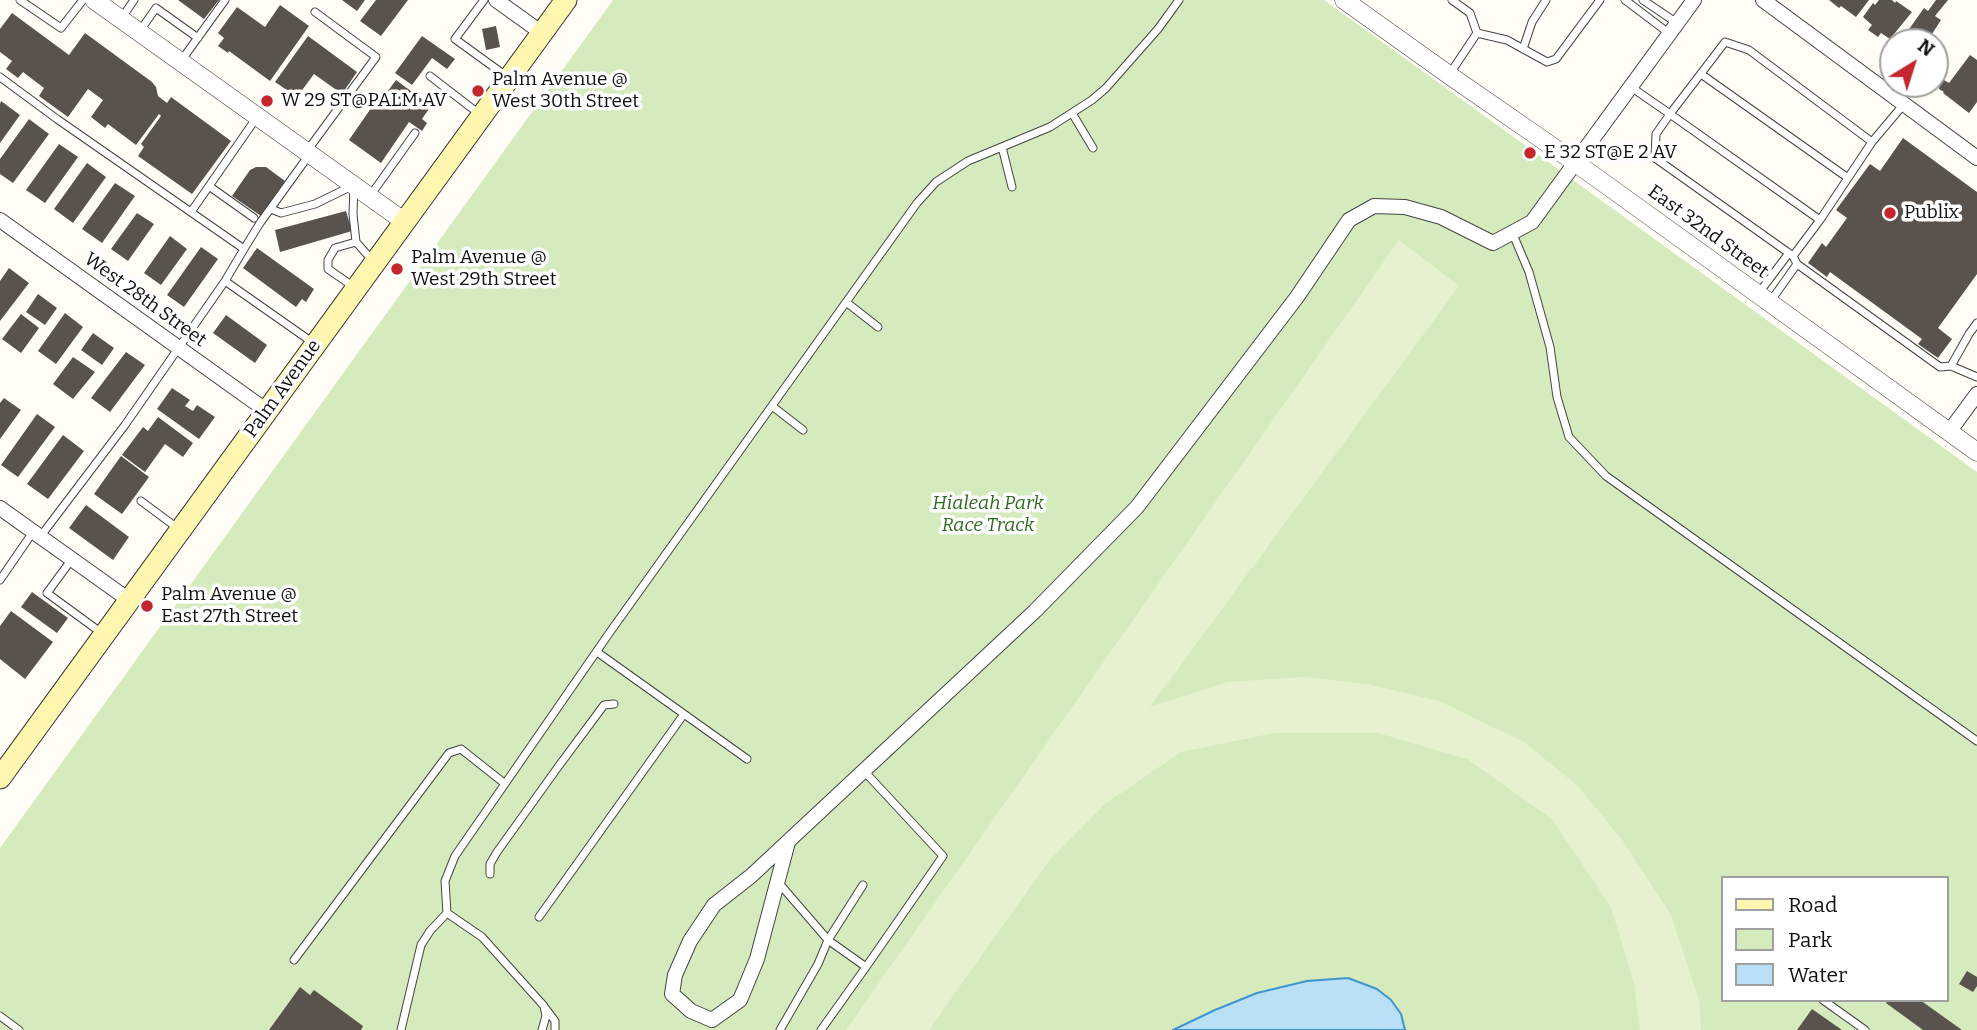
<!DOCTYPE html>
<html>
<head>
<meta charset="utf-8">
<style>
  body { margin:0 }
  #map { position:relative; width:1977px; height:1030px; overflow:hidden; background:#fffdf5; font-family:Bitter,serif }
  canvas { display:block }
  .legend { position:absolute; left:1721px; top:876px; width:228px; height:126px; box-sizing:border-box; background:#fff; border:2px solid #a0a0a0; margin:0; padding:9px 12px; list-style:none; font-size:21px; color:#111 }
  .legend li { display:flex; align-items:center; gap:14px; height:35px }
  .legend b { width:35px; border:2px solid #a0a0a0 }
  .north { position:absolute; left:1879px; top:28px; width:70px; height:70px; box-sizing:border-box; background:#fff; border:2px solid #a0a0a0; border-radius:50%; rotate:38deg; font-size:19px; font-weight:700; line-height:28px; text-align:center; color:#111 }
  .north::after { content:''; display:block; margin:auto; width:24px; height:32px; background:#c4262e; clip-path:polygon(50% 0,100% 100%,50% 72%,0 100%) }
</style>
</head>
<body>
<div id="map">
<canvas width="1977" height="1030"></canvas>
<ul class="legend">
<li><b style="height:9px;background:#fff6b0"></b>Road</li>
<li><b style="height:19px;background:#d5ebbd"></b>Park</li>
<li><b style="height:19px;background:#b9e0f7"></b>Water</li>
</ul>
<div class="north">N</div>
</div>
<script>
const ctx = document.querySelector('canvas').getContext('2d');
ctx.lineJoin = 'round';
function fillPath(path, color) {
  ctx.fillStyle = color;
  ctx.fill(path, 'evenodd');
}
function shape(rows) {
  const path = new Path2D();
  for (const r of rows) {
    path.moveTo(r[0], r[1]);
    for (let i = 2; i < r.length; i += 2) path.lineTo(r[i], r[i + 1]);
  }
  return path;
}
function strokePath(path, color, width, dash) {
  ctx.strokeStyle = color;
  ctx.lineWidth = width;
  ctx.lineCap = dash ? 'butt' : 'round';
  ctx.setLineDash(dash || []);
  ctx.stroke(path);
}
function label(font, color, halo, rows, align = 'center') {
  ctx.font = font + ' Bitter,serif';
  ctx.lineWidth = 7;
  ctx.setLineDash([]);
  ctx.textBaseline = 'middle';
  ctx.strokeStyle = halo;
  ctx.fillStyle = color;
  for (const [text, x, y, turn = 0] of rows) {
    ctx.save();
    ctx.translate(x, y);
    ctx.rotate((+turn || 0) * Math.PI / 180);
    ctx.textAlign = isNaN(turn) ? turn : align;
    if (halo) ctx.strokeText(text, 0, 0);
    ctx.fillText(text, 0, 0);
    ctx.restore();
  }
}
fillPath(shape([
  [613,0,1324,0,1977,472,1977,1030,0,1030,0,848],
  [1723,878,1947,878,1947,1000,1723,1000]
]), '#d5ebbd');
fillPath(shape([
  [1399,240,1459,286,1150,707,1228,682,1303,677,1367,684,1439,701,1524,742,1578,786,1623,841,1671,915,1699,1000,1701,1030,1640,1030,1634,983,1611,907,1552,819,1467,759,1378,733,1274,733,1181,752,1105,804,1048,862,929,1030,846,1030]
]), '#e6f2cf');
const water = shape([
  [1348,978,1377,989,1391,1000,1401,1014,1405,1030,1173,1030,1215,1010,1257,993,1307,981,1348,978]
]);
fillPath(water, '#b9e0f7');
strokePath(water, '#3f96cf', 2);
fillPath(shape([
  [178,0,219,0,204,19],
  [342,0,365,0,357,11],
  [376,0,408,0,381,36,360,21],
  [1829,0,1869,0,1856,17,1841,6,1839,8],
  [1879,0,1892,0,1895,3,1896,1,1912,12,1890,39,1881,33,1878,37,1868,30,1872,25,1863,17,1873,3,1875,5],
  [1936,0,1948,0,1935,16,1941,20,1932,34,1929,32,1922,42,1900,42,1924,8,1928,11],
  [280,5,309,26,270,81,229,51,228,53,218,46,224,38,218,33,237,7,265,27],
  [12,13,69,55,85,33,152,82,156,87,158,96,167,103,171,97,231,141,192,194,138,156,144,147,141,144,161,116,159,114,136,145,108,124,105,128,91,117,103,100,88,89,68,117,39,96,44,88,23,72,18,78,6,69,12,61,0,52,0,29],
  [496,26,500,47,486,50,482,29],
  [308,36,357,72,342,94,314,74,297,97,275,82],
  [422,36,455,59,447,69,432,58,412,85,395,73],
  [1970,55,1977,60,1977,102,1969,113,1943,93,1944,92,1939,89,1940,82,1942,79,1949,83],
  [396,80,431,106,422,119,427,123,422,131,409,122,381,163,349,140,376,101,379,103],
  [1,101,20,115,0,143,0,104],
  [29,119,49,134,13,183,0,174,0,159],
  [1903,138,1977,192,1977,274,1938,328,1952,339,1938,358,1918,344,1922,339,1830,272,1827,277,1808,263,1822,243,1826,247,1847,218,1836,210,1870,164,1880,171],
  [59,144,78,157,45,203,26,190],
  [87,163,106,177,73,223,54,209],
  [256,167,266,167,285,181,261,216,232,196,250,170],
  [115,183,135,196,102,243,82,229],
  [346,211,352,231,280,252,275,230],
  [137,213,154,224,128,261,111,249],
  [170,236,187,249,161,285,144,273],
  [201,247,218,259,184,307,167,295],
  [257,248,314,289,306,302,302,299,296,307,243,268],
  [9,268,29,283,0,321,0,281],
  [38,294,57,308,45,325,26,312],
  [65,313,83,327,56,364,38,351],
  [21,314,39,328,21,353,2,339],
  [226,315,267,345,255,363,213,333],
  [93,333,114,348,102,365,81,350],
  [126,352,145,365,110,412,91,398],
  [73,357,95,372,73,399,53,384],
  [172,388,190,400,185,406,193,411,197,405,215,417,199,439,157,409],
  [4,398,21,410,0,439,0,403],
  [37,414,55,427,18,477,1,465],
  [158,417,193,443,183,457,165,444,145,472,122,455,143,427,148,431],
  [63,435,84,451,48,499,27,484],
  [121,456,149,477,122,514,94,494],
  [86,505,129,537,113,560,69,528],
  [32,592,68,618,57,633,21,607],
  [11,611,53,642,25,679,0,659,0,626],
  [1967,971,1977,977,1977,986,1973,992,1959,984],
  [300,987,310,995,314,990,363,1026,361,1030,269,1030],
  [1888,1000,1920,1000,1962,1030,1923,1030,1886,1003],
  [1812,1009,1842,1030,1797,1030]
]), '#5a524d');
const service = shape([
  [20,0,61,28,83,0],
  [484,0,455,39,506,76],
  [1452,0,1470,13,1477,33],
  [1625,0,1670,34],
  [1643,0,1677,23],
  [121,19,134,0],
  [139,32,156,8,198,38],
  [1477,33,1507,40,1547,62,1556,59,1600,0],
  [1523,49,1532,22,1546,0],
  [181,61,225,0],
  [1701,74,1848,178],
  [1449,75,1477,33],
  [430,76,478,113],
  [0,77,57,119,244,249,225,281],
  [1631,87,1670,114,1820,220,1793,256,1655,158,1656,134,1670,114,1725,42,1749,50,1872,142,1820,220],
  [1072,113,1093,148],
  [1872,142,1904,104],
  [1002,147,1012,187],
  [307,151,376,57,315,12],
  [209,186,254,218],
  [370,196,415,133],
  [271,209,281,213,315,204,354,185,353,214,356,242,372,260],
  [191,212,257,117],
  [1512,232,1529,272,1550,347,1557,397,1569,437,1606,476,1977,741],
  [244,249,260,223,309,155],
  [1793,256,1797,264,1940,367,1951,366,1977,377],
  [354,287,328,269,328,260,335,248,356,242],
  [1758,294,1789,253],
  [846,302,878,327],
  [1770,302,1797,264],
  [1951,366,1969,334,1977,323],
  [772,406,803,430],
  [141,501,180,530],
  [40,537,125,425,225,281,312,342],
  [72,559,47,593,103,634],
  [0,580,33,532],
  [597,652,747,759],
  [490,874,490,864,497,852,558,767,604,705,614,704],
  [778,882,828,940,866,967,943,856,864,771],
  [447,913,445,881,455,856,610,632,917,203,936,182,968,161,1050,127,1092,100,1106,88,1158,29,1179,0],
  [539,917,684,714],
  [294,960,449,753,461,749,504,783],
  [1823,1000,1865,1030],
  [546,1009,555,1021,555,1030],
  [0,1016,19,1030],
  [401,1030,421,945,430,931,447,913,482,937,544,1006,546,1016,542,1030],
  [780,1030,818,964,828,940,863,885],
  [821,1030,866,967]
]);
const minor = shape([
  [496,0,542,33],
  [1763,0,1977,158],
  [0,220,267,411],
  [1949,432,1977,394],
  [0,508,129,600],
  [788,842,757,959,740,1000,712,1020,691,1011,672,994,675,975,690,941,714,905,751,876,1035,611,1137,507,1297,297,1349,220,1374,206,1405,207,1441,217,1493,243,1532,222,1694,0]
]);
const tertiary = shape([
  [94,0,405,222],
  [1344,0,1449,75,1576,163,1977,452]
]);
const secondary = shape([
  [0,778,566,0]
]);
strokePath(service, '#444', 9);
strokePath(minor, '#444', 16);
strokePath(tertiary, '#444', 19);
strokePath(secondary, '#333', 23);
strokePath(service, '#fff', 7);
strokePath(minor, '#fff', 14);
strokePath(tertiary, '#fff', 18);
strokePath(secondary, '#fff6b0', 21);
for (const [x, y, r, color] of [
  [478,91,7,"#c4262e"],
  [267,101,7,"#c4262e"],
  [1530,153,7,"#c4262e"],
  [1890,213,7,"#c4262e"],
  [397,269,7,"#c4262e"],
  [147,606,7,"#c4262e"]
]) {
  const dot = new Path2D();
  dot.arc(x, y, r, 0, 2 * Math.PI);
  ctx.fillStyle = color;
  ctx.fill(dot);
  strokePath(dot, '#fff', 2.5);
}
label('19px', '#111', '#fff', [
  ["Palm Avenue @",492,80],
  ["West 30th Street",492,102],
  ["W 29 ST@PALM AV",281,101],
  ["E 32 ST@E 2 AV",1544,153],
  ["Publix",1904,213],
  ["Palm Avenue @",411,258],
  ["West 29th Street",411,280],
  ["Palm Avenue @",161,595],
  ["East 27th Street",161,617]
], 'left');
label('19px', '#111', '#fff', [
  ["East 32nd Street",1708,232,36],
  ["West 28th Street",145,300,36],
  ["Palm Avenue",283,389,-54]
]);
label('italic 19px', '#2f6b1f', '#fff', [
  ["Hialeah Park",988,504],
  ["Race Track",988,526]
]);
</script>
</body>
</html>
